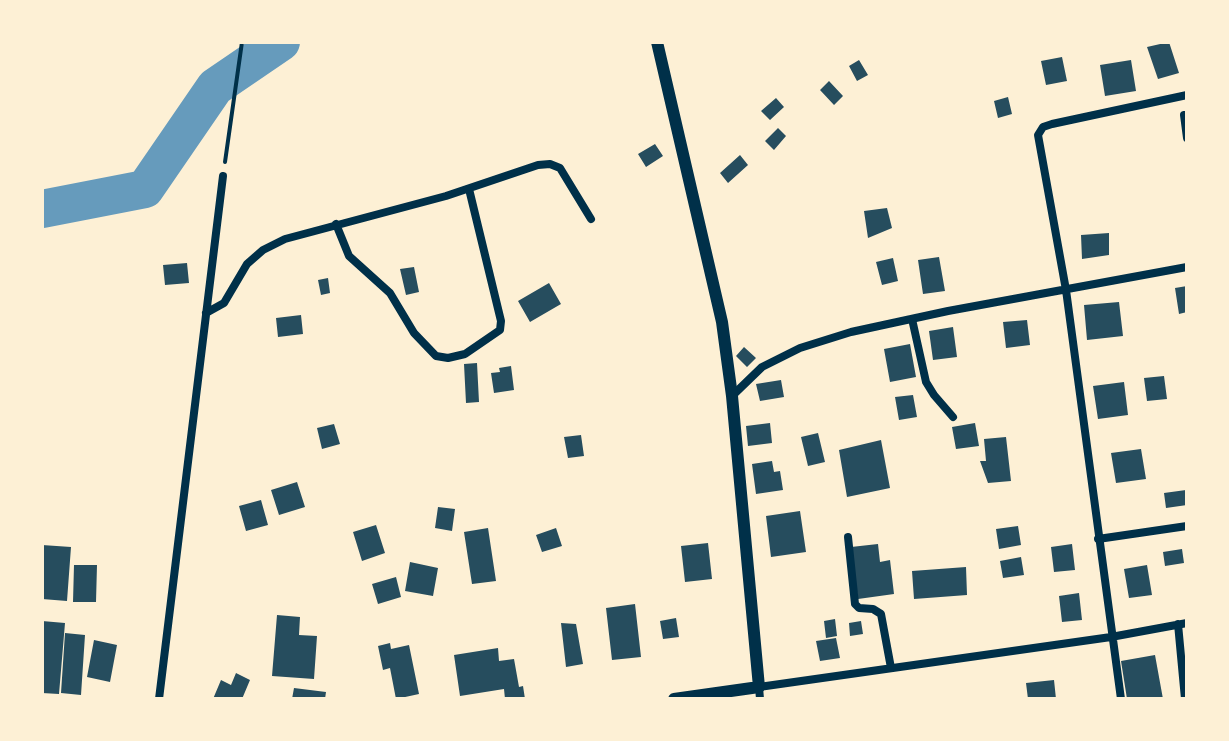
<!DOCTYPE html>
<html>
<head>
<meta charset="utf-8">
<style>
  body { margin:0 }
  #map { position:relative; width:1229px; height:741px; overflow:hidden; background:#fdf0d5; font-family:Montserrat,sans-serif }
  canvas { display:block }
  .frame { position:absolute; inset:0; border:44px solid #fdf0d5; pointer-events:none }
</style>
</head>
<body>
<div id="map">
<canvas width="1229" height="741"></canvas>
<div class="frame"></div>
</div>
<script>
const ctx = document.querySelector('canvas').getContext('2d');
ctx.lineJoin = 'round';
function shape(rows) {
  const path = new Path2D();
  for (const r of rows) {
    path.moveTo(r[0], r[1]);
    for (let i = 2; i < r.length; i += 2) path.lineTo(r[i], r[i + 1]);
  }
  return path;
}
function strokePath(path, color, width, dash) {
  ctx.strokeStyle = color;
  ctx.lineWidth = width;
  ctx.lineCap = dash ? 'butt' : 'round';
  ctx.setLineDash(dash || []);
  ctx.stroke(path);
}
function fillPath(path, color) {
  ctx.fillStyle = color;
  ctx.fill(path, 'evenodd');
}
strokePath(shape([
  [42,209,145,189,215,87,281,42]
]), '#669bbc', 38);
fillPath(shape([
  [1169,42,1179,73,1158,79,1147,47],
  [1062,57,1067,81,1046,85,1041,61],
  [859,60,868,75,857,81,849,66],
  [1131,60,1136,91,1105,96,1100,65],
  [829,81,843,96,834,105,820,90],
  [1008,97,1012,114,998,118,994,101],
  [776,98,784,107,770,120,761,111],
  [778,128,786,136,774,150,765,141],
  [655,144,663,156,646,167,638,154],
  [740,155,748,165,728,183,720,173],
  [887,208,892,228,868,238,864,211],
  [1109,233,1109,255,1082,259,1081,235],
  [939,257,945,291,923,294,918,260],
  [893,258,898,281,882,285,876,262],
  [187,263,189,283,165,285,163,265],
  [414,267,419,292,406,295,400,269],
  [328,278,330,293,321,295,318,280],
  [549,283,561,304,530,322,518,301],
  [1187,286,1187,312,1179,314,1175,288],
  [1119,302,1123,336,1087,340,1084,305],
  [301,315,303,334,278,337,276,318],
  [1027,320,1030,345,1006,348,1003,322],
  [953,327,957,357,933,360,929,331],
  [910,344,916,377,890,382,884,349],
  [744,347,756,358,747,367,736,356],
  [477,363,479,402,466,403,464,364],
  [511,366,514,390,494,393,491,373,500,372,499,368],
  [1164,376,1167,399,1147,401,1144,378],
  [781,380,784,397,760,401,756,384],
  [1124,382,1128,415,1098,419,1093,386],
  [913,395,917,417,899,420,895,397],
  [770,423,772,443,748,446,746,426],
  [975,423,979,446,956,449,952,427],
  [334,424,340,444,322,449,317,428],
  [818,433,825,462,808,466,801,437],
  [581,435,584,456,568,458,564,437],
  [1006,437,1011,481,988,483,980,461,986,461,984,439],
  [881,440,890,488,847,497,839,450],
  [1141,449,1146,479,1116,483,1111,453],
  [772,461,774,472,780,471,783,490,756,494,752,464],
  [297,482,305,507,279,515,271,490],
  [1186,490,1187,505,1166,508,1164,493],
  [261,500,268,525,246,531,239,506],
  [438,507,455,509,452,531,435,528],
  [800,511,806,552,771,557,766,516],
  [376,525,385,553,362,561,353,532],
  [1018,526,1021,545,999,549,996,529],
  [488,528,496,581,472,584,464,532],
  [556,528,562,546,542,552,536,535],
  [708,543,712,579,685,582,681,546],
  [878,544,880,562,890,560,894,594,858,599,851,547],
  [1072,544,1075,570,1054,572,1051,547],
  [42,545,71,547,67,601,42,599],
  [1182,549,1184,563,1165,566,1163,552],
  [1021,557,1024,575,1003,578,1000,561],
  [410,562,438,568,433,596,405,591],
  [74,565,97,565,96,602,73,602],
  [1147,565,1152,595,1129,598,1124,569],
  [966,567,967,595,914,599,912,571],
  [396,577,401,597,378,604,372,584],
  [1079,593,1082,620,1062,622,1059,596],
  [635,604,641,657,612,660,606,608],
  [277,615,300,617,299,635,317,636,314,679,272,676],
  [676,618,679,637,663,639,660,621],
  [835,619,837,636,826,638,824,621],
  [42,621,65,623,59,694,42,693],
  [861,621,863,634,850,636,849,623],
  [561,623,576,624,583,664,566,667],
  [65,633,85,635,81,695,61,693],
  [836,638,840,658,820,661,816,641],
  [94,640,117,645,110,682,87,677],
  [390,643,391,649,409,645,419,694,396,699,390,668,383,670,378,646],
  [498,648,499,661,514,659,519,687,523,686,525,699,505,699,504,689,460,696,454,655],
  [1155,655,1163,699,1127,699,1121,661],
  [236,673,250,680,242,699,213,699,221,680,231,685],
  [1054,680,1056,699,1028,699,1026,683],
  [294,688,326,692,325,699,292,699]
]), '#264d5e');
strokePath(shape([
  [225,162,242,42]
]), '#003049', 4);
strokePath(shape([
  [1184,115,1187,138],
  [336,224,349,256,390,293,414,333,436,356,448,358,465,354,500,330,501,321,469,189],
  [206,313,224,303,247,264,263,250,285,239,446,196,538,165,550,164,560,168,591,219],
  [912,319,926,382,934,395,953,417],
  [732,396,762,367,800,348,851,332,948,311,1187,267],
  [848,537,855,604,859,608,873,609,881,614,891,668],
  [1098,539,1187,526],
  [1178,624,1185,699],
  [159,699,223,176],
  [760,699,759,687,1111,637,1187,623],
  [1121,699,1066,290,1038,135,1043,127,1052,124,1187,95]
]), '#003049', 8);
strokePath(shape([
  [657,42,722,322,732,396,759,687,674,699]
]), '#003049', 12);
</script>
</body>
</html>
